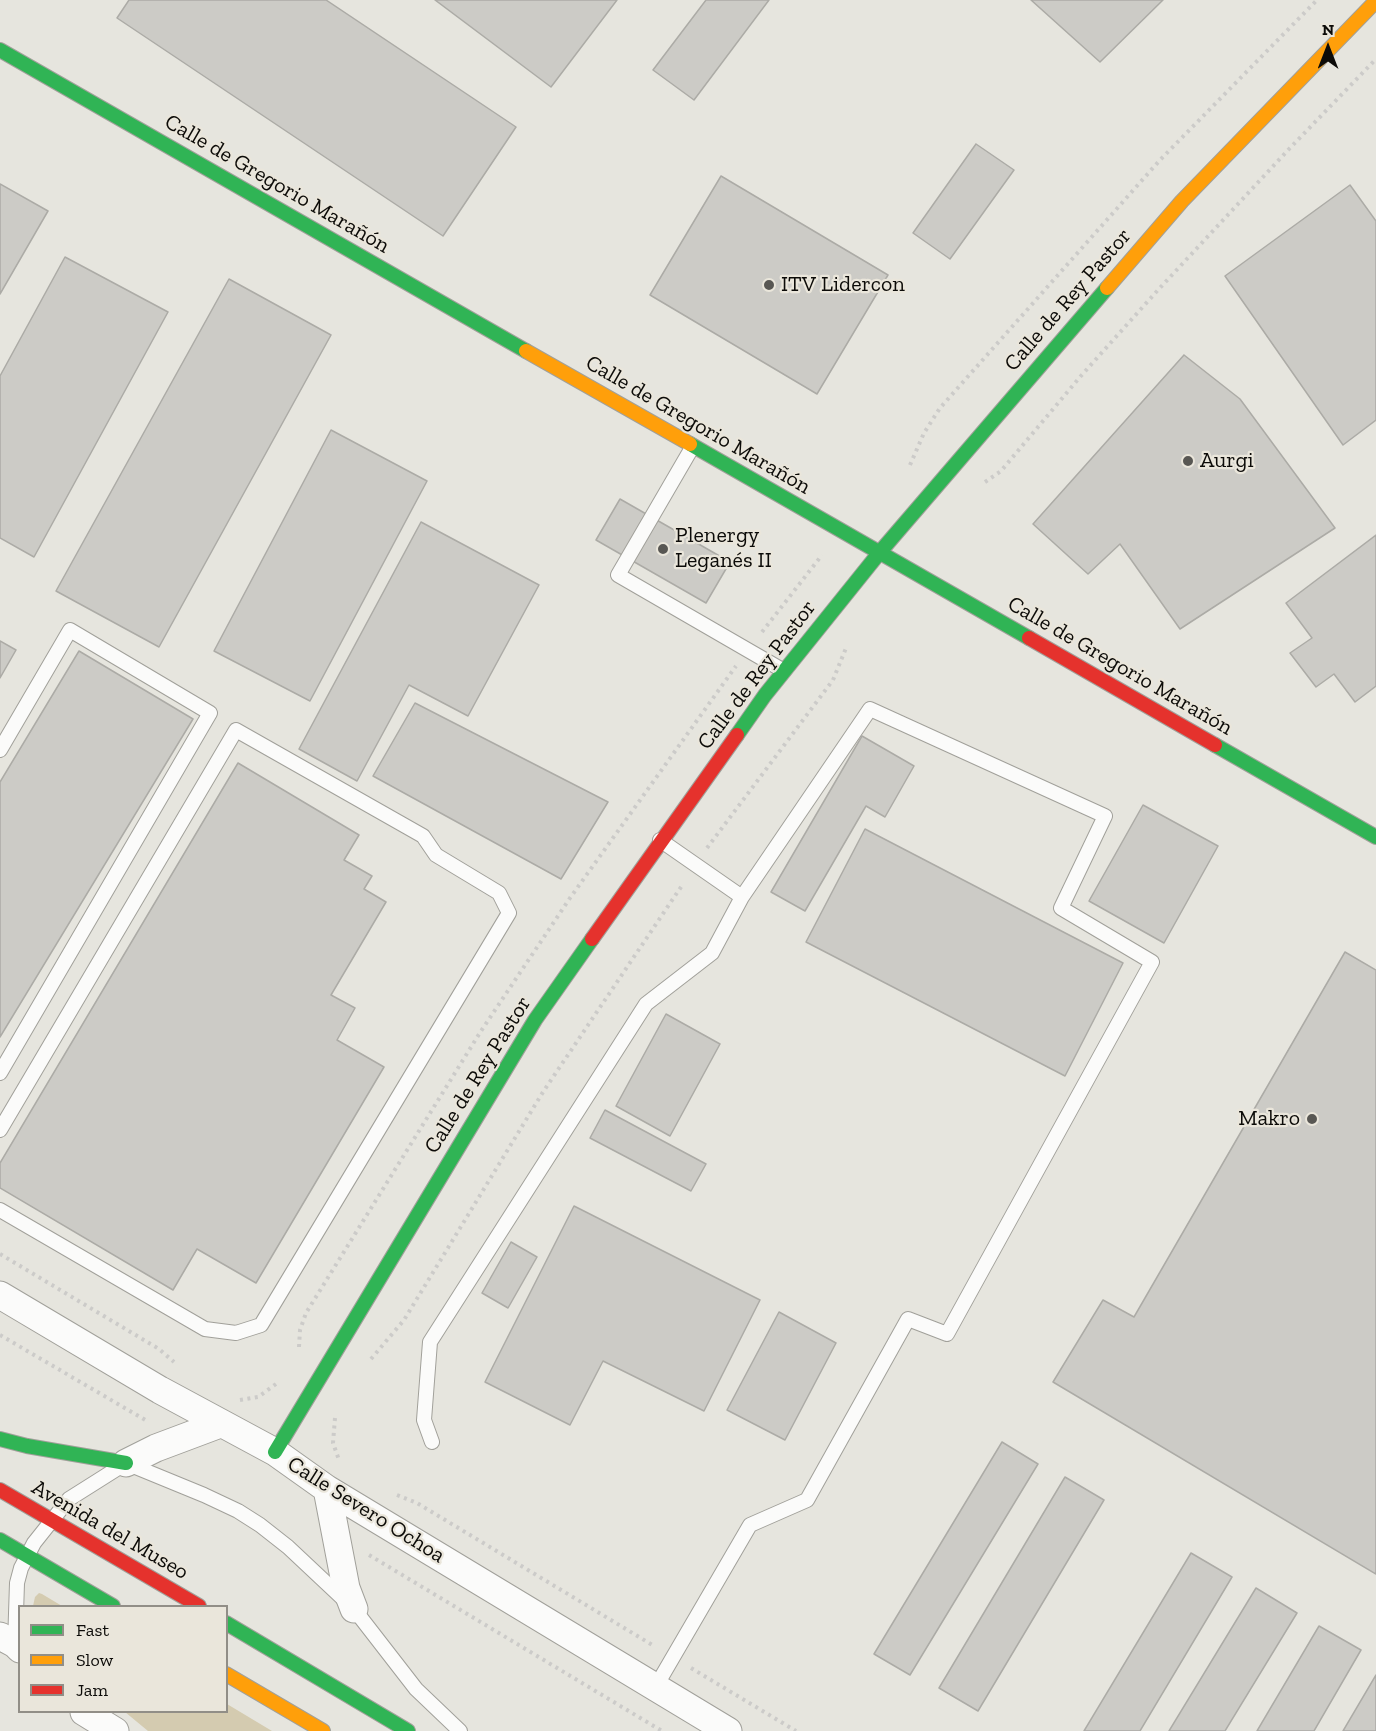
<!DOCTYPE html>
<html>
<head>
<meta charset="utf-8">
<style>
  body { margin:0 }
  #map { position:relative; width:1376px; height:1731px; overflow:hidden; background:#e6e5de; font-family:"Zilla Slab",serif }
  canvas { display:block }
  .legend { position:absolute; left:18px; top:1605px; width:210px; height:108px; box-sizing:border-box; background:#eae6db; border:2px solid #918e87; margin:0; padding:8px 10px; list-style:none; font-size:18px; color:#0c0b08 }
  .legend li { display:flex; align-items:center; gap:12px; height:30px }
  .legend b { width:30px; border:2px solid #918e87 }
  .north { position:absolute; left:1298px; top:18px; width:60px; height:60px; -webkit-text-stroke:4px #eae6db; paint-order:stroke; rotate:0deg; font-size:16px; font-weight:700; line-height:24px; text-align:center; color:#0c0b08 }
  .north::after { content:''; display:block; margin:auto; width:21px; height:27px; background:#0c0b08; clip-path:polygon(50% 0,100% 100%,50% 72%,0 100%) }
</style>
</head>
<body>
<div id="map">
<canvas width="1376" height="1731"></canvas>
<ul class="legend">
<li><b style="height:8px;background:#30b455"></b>Fast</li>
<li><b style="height:8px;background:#ff9f0a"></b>Slow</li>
<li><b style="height:8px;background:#e5322d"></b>Jam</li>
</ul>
<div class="north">N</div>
</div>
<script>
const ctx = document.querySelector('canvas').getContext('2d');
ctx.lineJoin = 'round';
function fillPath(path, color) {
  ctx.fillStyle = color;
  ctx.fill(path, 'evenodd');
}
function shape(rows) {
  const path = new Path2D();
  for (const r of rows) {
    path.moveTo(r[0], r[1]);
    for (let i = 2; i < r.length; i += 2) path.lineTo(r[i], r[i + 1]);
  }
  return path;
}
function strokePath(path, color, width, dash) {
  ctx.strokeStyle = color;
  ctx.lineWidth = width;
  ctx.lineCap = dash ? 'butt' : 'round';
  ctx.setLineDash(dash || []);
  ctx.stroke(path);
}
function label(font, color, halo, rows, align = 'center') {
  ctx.font = font + ' "Zilla Slab",serif';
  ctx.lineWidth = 4.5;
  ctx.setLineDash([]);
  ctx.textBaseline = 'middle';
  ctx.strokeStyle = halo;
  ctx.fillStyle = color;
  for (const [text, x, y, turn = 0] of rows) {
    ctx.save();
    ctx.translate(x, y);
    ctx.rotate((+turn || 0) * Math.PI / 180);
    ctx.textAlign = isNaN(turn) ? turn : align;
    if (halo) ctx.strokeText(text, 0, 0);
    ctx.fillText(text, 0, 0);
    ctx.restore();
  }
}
fillPath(shape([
  [39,1593,42,1594,62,1606,33,1606,35,1597],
  [227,1704,272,1731,148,1731,125,1712,226,1712]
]), '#d4cbb0');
const building = shape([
  [129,0,326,0,516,127,443,236,117,18,129,0],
  [435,0,617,0,551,87,435,0],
  [706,0,769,0,694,100,653,70,706,0],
  [1031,0,1163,0,1100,62,1031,0],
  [976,144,1014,170,950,259,913,233,976,144],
  [721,176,888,275,817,394,650,295,721,176],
  [0,184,48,211,0,294,0,184],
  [1350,185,1376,221,1376,420,1343,445,1225,276,1350,185],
  [65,257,168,312,34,557,0,538,0,376,65,257],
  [229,279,331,335,159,647,56,591,229,279],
  [1184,355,1240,399,1335,528,1180,629,1120,544,1088,574,1033,524,1184,355],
  [331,430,427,481,310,701,214,651,331,430],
  [620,499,730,562,706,603,596,540,620,499],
  [421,522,539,585,468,716,409,685,357,781,299,749,421,522],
  [1376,535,1376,686,1355,702,1334,674,1316,687,1290,653,1312,638,1286,603,1376,535],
  [0,641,16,650,0,678,0,641],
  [79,651,193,719,0,1037,0,782,79,651],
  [415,703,608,802,561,879,373,776,415,703],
  [862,736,914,766,885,817,866,806,805,911,771,892,862,736],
  [238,763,359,835,344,860,372,876,364,889,386,902,331,995,355,1008,337,1040,384,1067,256,1283,197,1249,173,1290,0,1188,0,1163,238,763],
  [1143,805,1218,846,1164,943,1089,901,1143,805],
  [865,829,1123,963,1065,1076,806,942,865,829],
  [1345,952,1376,970,1376,1574,1053,1382,1103,1300,1134,1317,1345,952],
  [666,1014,720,1044,670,1136,616,1106,666,1014],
  [605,1110,706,1164,691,1191,590,1138,605,1110],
  [574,1206,760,1300,704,1411,603,1361,570,1425,485,1382,574,1206],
  [511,1242,537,1257,508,1308,482,1293,511,1242],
  [779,1312,836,1343,785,1440,727,1410,779,1312],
  [1002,1442,1038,1464,910,1675,874,1654,1002,1442],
  [1065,1477,1104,1500,978,1711,939,1688,1065,1477],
  [1191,1553,1232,1577,1140,1731,1084,1731,1191,1553],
  [1256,1588,1297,1613,1225,1731,1169,1731,1256,1588],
  [1319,1626,1361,1650,1314,1731,1257,1731,1319,1626],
  [1376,1675,1376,1731,1343,1731,1376,1675]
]);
fillPath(building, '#cccbc6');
strokePath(building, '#acaba6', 1.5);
const lane = shape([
  [693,446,618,575,784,671],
  [0,750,70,630,210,713,0,1073],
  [660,840,742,897],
  [0,1130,236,730,423,836,436,855,499,893,509,913,261,1325,236,1333,205,1329,0,1210],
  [432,1442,424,1420,430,1342,646,1004,712,953,742,897,870,709,1105,816,1061,908,1152,962,947,1334,908,1319,807,1500,750,1525,655,1688],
  [15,1644,17,1583,21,1568,34,1543,69,1499,126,1463,204,1495,238,1511,260,1525,288,1547,354,1609,416,1689,460,1731]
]);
const street = shape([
  [0,1295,160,1390,275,1452,327,1489,728,1731],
  [126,1463,156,1448,220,1424],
  [327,1489,346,1588,354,1609],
  [0,1636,15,1644,20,1649],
  [84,1712,115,1731]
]);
const fast = shape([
  [0,50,526,351],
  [690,444,1029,638],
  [737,735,765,695,880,552,1107,288],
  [1215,745,1376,837],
  [0,1439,27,1446,126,1463],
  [275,1452,535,1020,592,939],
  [0,1540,113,1606],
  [226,1623,408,1731]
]);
const slow = shape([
  [1107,288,1182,201,1376,1],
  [526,351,690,444],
  [226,1674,323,1731]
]);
const jam = shape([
  [1029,638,1215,745],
  [592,939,737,735],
  [0,1490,199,1606]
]);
strokePath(lane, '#a1a09a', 16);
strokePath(street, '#a1a09a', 29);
strokePath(fast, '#a1a09a', 16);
strokePath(slow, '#a1a09a', 16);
strokePath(jam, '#a1a09a', 16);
strokePath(shape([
  [910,465,924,433,940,408,1160,160,1317,0],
  [985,482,1001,471,1080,377,1158,290,1290,148,1376,59],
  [762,632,822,555],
  [707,848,833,680,846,648],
  [0,1254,159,1349,174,1362],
  [0,1335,147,1421],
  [299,1347,300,1330,306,1313,481,1031,570,898,736,666],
  [371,1359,404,1320,543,1092,683,884],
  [240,1400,258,1397,276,1384],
  [335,1418,333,1443,339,1460],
  [397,1495,417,1503,654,1646],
  [369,1555,662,1731],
  [691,1668,796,1731]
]), '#cccbc9', 4, [3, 4.5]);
strokePath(lane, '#fbfbfa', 14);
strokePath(street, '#fbfbfa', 27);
strokePath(fast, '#30b455', 14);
strokePath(slow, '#ff9f0a', 14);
strokePath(jam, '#e5322d', 14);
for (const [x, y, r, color] of [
  [769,285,6,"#585753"],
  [1188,461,6,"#585753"],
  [663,549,6,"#585753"],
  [1312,1119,6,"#585753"]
]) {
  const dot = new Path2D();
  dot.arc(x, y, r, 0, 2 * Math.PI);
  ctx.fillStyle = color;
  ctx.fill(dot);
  strokePath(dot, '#eae6db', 2);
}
label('22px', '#0c0b08', '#eae6db', [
  ["Calle de Gregorio Marañón",277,184,30],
  ["Calle de Rey Pastor",1068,300,-49],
  ["Calle de Gregorio Marañón",698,425,30],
  ["Calle de Gregorio Marañón",1120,666,30],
  ["Calle de Rey Pastor",757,675,-53],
  ["Calle de Rey Pastor",478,1075,-58],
  ["Calle Severo Ochoa",366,1510,32],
  ["Avenida del Museo",110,1530,30]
]);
label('22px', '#0c0b08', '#eae6db', [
  ["ITV Lidercon",781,285],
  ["Aurgi",1200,461],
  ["Plenergy",675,536],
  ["Leganés II",675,561],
  ["Makro",1300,1119,"right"]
], 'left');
</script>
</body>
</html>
